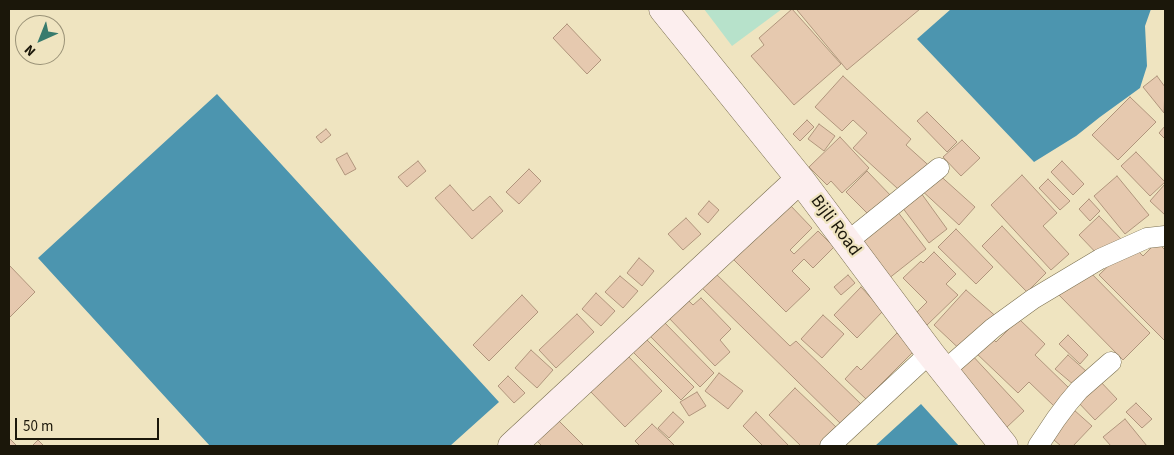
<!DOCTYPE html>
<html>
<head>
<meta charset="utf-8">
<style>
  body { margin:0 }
  #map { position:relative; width:1174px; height:455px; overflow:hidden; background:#efe4c0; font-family:"Source Sans 3",sans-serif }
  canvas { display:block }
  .frame { position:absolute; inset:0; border:10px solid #1b170a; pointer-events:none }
  .north { position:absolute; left:15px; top:15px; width:50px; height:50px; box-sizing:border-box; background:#efe4c0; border:1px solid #9a9277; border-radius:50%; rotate:224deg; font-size:14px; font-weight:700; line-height:20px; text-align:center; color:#1b170a }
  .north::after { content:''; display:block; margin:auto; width:18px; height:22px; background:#387b6d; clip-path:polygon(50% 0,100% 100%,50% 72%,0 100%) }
  .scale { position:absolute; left:15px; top:418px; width:144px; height:22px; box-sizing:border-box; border:2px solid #1b170a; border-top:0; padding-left:6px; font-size:15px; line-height:18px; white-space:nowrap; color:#1b170a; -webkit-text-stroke:4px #efe4c0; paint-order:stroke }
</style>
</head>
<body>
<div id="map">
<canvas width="1174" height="455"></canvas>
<div class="frame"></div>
<div class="north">N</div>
<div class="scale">50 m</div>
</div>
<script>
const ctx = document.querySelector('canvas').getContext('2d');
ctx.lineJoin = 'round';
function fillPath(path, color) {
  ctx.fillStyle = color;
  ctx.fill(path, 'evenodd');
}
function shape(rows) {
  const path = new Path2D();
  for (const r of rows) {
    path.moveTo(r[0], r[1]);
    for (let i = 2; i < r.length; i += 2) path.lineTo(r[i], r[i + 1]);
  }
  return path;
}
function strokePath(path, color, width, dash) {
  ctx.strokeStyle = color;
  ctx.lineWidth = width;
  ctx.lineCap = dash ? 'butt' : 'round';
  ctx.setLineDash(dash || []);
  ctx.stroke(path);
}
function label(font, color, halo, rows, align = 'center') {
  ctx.font = font + ' "Source Sans 3",sans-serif';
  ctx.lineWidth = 4.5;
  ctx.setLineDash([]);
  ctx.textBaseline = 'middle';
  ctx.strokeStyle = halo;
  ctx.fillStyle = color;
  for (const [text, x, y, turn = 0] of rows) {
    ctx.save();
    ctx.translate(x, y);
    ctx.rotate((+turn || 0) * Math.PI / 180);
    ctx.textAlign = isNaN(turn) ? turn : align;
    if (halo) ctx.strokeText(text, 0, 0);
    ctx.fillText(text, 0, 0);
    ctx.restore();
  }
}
fillPath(shape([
  [704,9,782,9,732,46]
]), '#b7e2cb');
fillPath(shape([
  [951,9,1151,9,1145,26,1147,66,1140,88,1100,117,1076,136,1034,162,917,39],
  [217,94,499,402,450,446,210,446,38,258],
  [921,404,959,446,875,446]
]), '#4c95af');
const building = shape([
  [792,9,841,64,794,105,751,56,764,45,759,38,792,9],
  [798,9,920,9,847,70,797,10,798,9],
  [567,24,601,60,587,74,553,38,567,24],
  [843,76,911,139,906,145,975,207,959,225,918,187,908,198,853,148,867,133,853,120,842,131,815,107,843,76],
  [1157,76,1165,87,1164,113,1143,87,1157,76],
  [1130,97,1156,122,1118,160,1092,135,1130,97],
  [927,112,957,142,947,152,917,121,927,112],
  [807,120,814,127,800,141,793,134,807,120],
  [819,124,835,136,824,151,808,139,819,124],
  [1165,126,1165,139,1159,133,1165,126],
  [326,129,331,135,321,143,316,137,326,129],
  [840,137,869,168,842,193,831,181,827,185,809,167,840,137],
  [962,140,980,158,961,176,943,157,962,140],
  [1136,152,1165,182,1150,196,1121,166,1136,152],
  [347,153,356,169,345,175,336,159,347,153],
  [418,161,426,171,407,187,398,177,418,161],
  [1062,161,1084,184,1073,195,1051,172,1062,161],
  [529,169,541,181,519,204,506,192,529,169],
  [867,171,893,198,872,218,846,192,867,171],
  [1022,175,1057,213,1043,226,1069,254,1051,270,991,205,1022,175],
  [1117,176,1149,215,1125,234,1094,196,1117,176],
  [1048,179,1070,201,1060,210,1039,188,1048,179],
  [1165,184,1165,215,1150,201,1165,184],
  [450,185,473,211,490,196,503,211,472,239,435,198,450,185],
  [921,193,947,229,929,243,902,207,921,193],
  [1089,199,1100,211,1090,221,1079,209,1089,199],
  [709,201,719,210,708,223,698,214,709,201],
  [789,204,812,228,790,250,794,254,818,231,834,247,813,268,804,259,792,271,810,289,786,312,733,259,789,204],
  [894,207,926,249,888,279,856,237,894,207],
  [1099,216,1122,240,1102,259,1079,235,1099,216],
  [686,218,701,234,683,250,668,234,686,218],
  [1002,226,1046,273,1027,292,982,246,1002,226],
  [956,229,993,267,976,284,938,247,956,229],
  [1157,242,1165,250,1165,341,1099,275,1131,244,1143,256,1157,242],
  [934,252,956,274,946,284,958,295,927,325,916,313,927,302,903,278,921,261,923,263,934,252],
  [639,258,654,271,642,286,627,273,639,258],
  [9,265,35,292,9,318,9,265],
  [1085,267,1150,333,1123,360,1058,294,1085,267],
  [714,272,790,346,796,341,862,405,842,425,700,286,714,272],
  [848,275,855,283,841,295,834,287,848,275],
  [620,276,638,291,623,308,605,292,620,276],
  [861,287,883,311,857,338,834,315,861,287],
  [966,290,1000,320,967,356,934,325,966,290],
  [596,293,615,311,601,326,582,309,596,293],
  [522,295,538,312,489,361,473,345,522,295],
  [701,298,731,329,720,340,730,352,715,366,668,317,687,299,693,305,701,298],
  [577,314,594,332,556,368,539,350,577,314],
  [823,315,844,334,822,358,801,339,823,315],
  [1019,319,1045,344,1035,355,1070,389,1054,406,1029,382,1018,393,976,353,991,337,996,342,1019,319],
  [664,322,714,373,700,387,650,336,664,322],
  [897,333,914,351,866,399,845,379,857,366,861,370,897,333],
  [1068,335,1088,355,1080,364,1059,344,1068,335],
  [645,338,694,387,681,400,632,351,645,338],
  [531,350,553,370,537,388,515,368,531,350],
  [970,353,1024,411,1007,427,953,369,970,353],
  [627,355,662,391,625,427,590,391,627,355],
  [1068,355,1087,372,1074,385,1055,369,1068,355],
  [719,373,743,391,728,409,705,391,719,373],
  [508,376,525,393,514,403,498,386,508,376],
  [1099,380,1117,399,1095,420,1077,401,1099,380],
  [795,388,837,428,819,446,801,446,769,415,795,388],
  [697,392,706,406,689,416,680,402,697,392],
  [1065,402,1092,426,1073,446,1061,446,1041,429,1065,402],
  [1136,403,1152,419,1142,428,1126,412,1136,403],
  [673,412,684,422,669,438,658,428,673,412],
  [756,412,789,446,763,446,743,426,756,412],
  [555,417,584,446,542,446,534,438,555,417],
  [1125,419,1147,446,1111,446,1103,437,1125,419],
  [652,424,669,440,675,446,640,446,635,441,652,424],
  [9,438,17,446,9,446,9,438],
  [38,440,44,446,32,446,38,440]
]);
fillPath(building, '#e6c9af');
strokePath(building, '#b0957c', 1);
const street = shape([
  [847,242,939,168],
  [944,371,993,328,1033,299,1100,259,1147,238,1165,236],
  [830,446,930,353],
  [1038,446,1056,419,1068,403,1079,390,1111,362]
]);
const secondary = shape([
  [663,9,800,179,930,353,1004,446],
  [512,446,800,179]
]);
strokePath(street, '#7a6f4f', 21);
strokePath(secondary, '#7a6f4f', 29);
strokePath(street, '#fff', 20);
strokePath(secondary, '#fceeee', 28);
label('18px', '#1b170a', '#efe4c0', [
  ["Bijli Road",835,226,53]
]);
</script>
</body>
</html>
